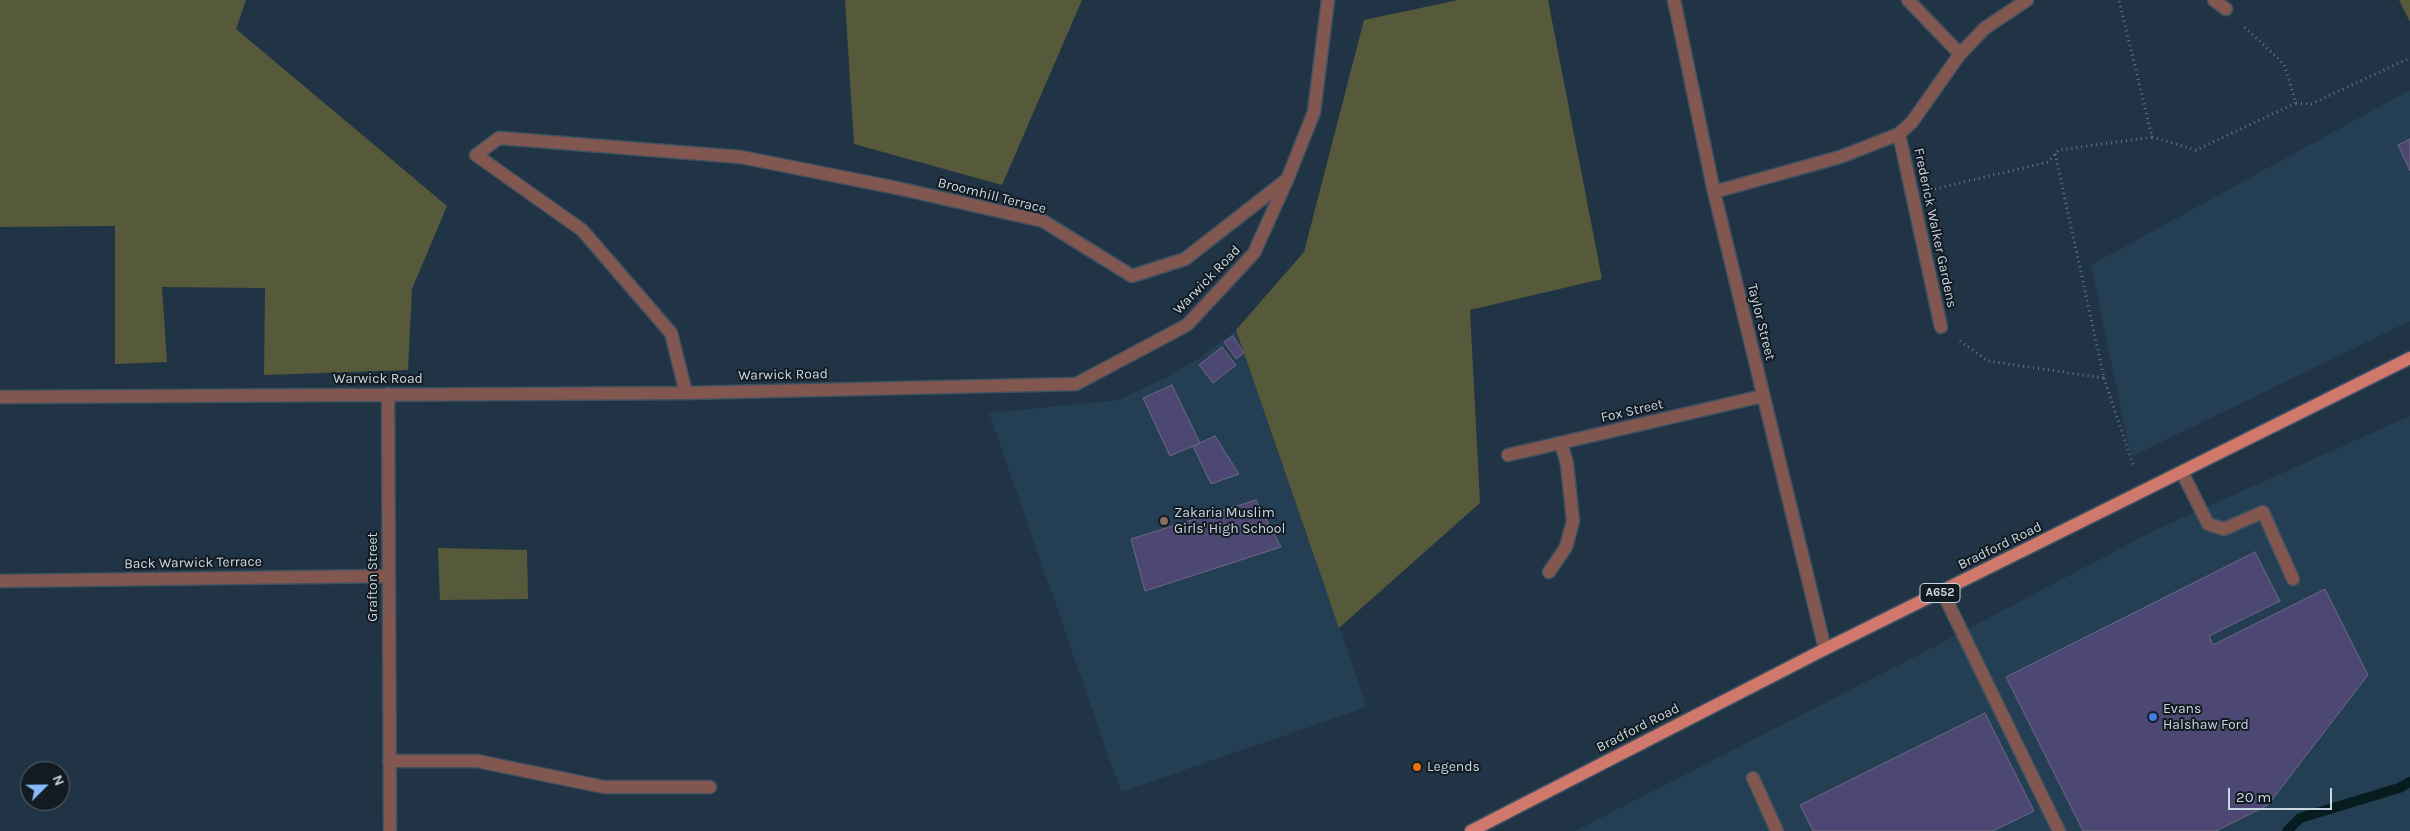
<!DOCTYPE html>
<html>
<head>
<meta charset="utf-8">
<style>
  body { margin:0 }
  #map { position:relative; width:2410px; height:831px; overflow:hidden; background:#203445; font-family:Karla,sans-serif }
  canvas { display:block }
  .north { position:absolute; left:20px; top:761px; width:50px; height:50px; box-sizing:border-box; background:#121b22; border:1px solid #5c666e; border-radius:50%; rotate:67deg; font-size:14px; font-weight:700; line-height:20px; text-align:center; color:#cad6e1 }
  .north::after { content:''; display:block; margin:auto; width:18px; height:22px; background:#89bafc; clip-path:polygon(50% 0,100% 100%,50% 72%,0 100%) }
  .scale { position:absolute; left:2228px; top:788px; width:104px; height:22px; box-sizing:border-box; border:2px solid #cad6e1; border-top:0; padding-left:6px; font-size:15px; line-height:18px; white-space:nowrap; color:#cad6e1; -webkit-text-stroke:4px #121b22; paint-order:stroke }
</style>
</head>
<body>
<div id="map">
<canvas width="2410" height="831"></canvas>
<div class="north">N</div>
<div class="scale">20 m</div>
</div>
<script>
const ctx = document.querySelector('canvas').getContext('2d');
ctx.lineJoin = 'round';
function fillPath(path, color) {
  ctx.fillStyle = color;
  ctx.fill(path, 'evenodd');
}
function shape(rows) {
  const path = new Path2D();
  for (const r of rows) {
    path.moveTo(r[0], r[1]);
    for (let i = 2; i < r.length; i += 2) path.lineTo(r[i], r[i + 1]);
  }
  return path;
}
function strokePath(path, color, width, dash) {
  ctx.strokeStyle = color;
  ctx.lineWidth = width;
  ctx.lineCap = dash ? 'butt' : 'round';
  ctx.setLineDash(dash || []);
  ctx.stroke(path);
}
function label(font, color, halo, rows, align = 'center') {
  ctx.font = font + ' Karla,sans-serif';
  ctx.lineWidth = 4;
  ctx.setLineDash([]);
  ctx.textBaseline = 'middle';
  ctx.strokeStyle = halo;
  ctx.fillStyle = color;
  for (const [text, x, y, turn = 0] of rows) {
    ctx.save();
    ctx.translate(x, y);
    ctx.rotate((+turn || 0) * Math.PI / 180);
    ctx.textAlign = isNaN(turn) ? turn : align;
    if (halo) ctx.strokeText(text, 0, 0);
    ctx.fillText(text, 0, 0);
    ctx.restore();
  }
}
fillPath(shape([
  [2410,90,2410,321,2131,457,2091,265],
  [1236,330,1367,707,1121,792,989,413,1119,400,1169,376,1201,357],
  [2410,416,2410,831,1575,831,1928,650,2157,529]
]), '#243e53');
fillPath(shape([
  [0,0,246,0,236,29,447,206,412,289,408,370,264,375,265,288,162,287,167,362,115,364,115,226,0,227],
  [845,0,1082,0,1002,185,854,144],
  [1458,0,1548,0,1602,279,1470,310,1480,503,1339,628,1236,330,1304,252,1364,20],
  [2399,0,2410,0,2410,22],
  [438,548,527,550,528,599,440,600]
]), '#565a3b');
strokePath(shape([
  [2287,831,2300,818,2399,788,2410,782]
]), '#061c1f', 10);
const building = shape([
  [2410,139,2410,171,2398,145,2410,139],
  [1233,336,1244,353,1236,359,1224,342,1233,336],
  [1222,347,1236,365,1213,383,1199,365,1222,347],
  [1172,385,1200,443,1170,456,1143,398,1172,385],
  [1215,436,1239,474,1211,484,1193,446,1215,436],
  [1256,500,1281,547,1145,591,1131,539,1256,500],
  [2255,552,2280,601,2209,636,2213,645,2325,589,2368,675,2268,805,2216,831,2083,831,2006,677,2255,552],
  [1985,713,2034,811,1993,831,1813,831,1800,805,1985,713]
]);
fillPath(building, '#4d4873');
strokePath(building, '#6b6982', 1);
const minor = shape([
  [1674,0,1714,192,1825,649],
  [1908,0,1960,54],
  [2214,0,2226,9],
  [1899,134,1941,327],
  [1714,192,1840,157,1899,134,1912,122,1960,54,1985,28,2027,0],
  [686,393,671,333,582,230,476,155,499,138,741,157,897,188,1043,221,1132,276,1185,259,1285,181],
  [388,394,390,831],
  [0,397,686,393,1076,384,1187,325,1254,253,1287,180,1314,112,1328,0],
  [1508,455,1763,396],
  [2182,472,2208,524,2224,529,2263,512,2293,579],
  [1549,572,1566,547,1573,521,1567,464,1561,443],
  [0,581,387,576],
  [1942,591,2059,831],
  [389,761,477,761,604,787,710,787],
  [1753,778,1777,831]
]);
const major = shape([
  [1471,831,1825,649,2410,358]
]);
strokePath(minor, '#3f5161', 15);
strokePath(major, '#3f5161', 15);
strokePath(shape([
  [2296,103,2311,104,2410,58],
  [2152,137,2196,150,2296,103,2284,64,2242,25],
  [1935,189,2048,162,2059,150,2152,137,2119,0],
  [1960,341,1988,361,2104,378,2055,153],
  [2104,378,2134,468]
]), '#657685', 3, [1, 4]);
strokePath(minor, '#825750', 12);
strokePath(major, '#cf786b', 12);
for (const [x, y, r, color] of [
  [1164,521,5,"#8d6e63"],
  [2153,717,5,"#3f7fe0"],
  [1417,767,5,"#e8710a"]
]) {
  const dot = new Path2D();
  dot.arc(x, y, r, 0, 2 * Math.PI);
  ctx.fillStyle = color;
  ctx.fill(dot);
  strokePath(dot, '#121b22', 2);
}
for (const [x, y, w] of [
  [1940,593,40]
]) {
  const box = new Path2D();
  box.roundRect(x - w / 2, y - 9.5, w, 19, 4);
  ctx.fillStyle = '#121b22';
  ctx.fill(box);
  strokePath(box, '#cad6e1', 1);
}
label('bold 12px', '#cad6e1', null, [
  ["A652",1940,593]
]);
label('14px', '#cad6e1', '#121b22', [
  ["Broomhill Terrace",992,196,14],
  ["Frederick Walker Gardens",1935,228,78],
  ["Warwick Road",1207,280,-46],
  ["Taylor Street",1761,322,76],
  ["Warwick Road",783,375,-1],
  ["Warwick Road",378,379],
  ["Fox Street",1632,411,-13],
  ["Bradford Road",2000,546,-26],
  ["Back Warwick Terrace",193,563,-1],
  ["Grafton Street",373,577,-90],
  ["Bradford Road",1638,728,-27]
]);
label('14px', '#cad6e1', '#121b22', [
  ["Zakaria Muslim",1174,513],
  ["Girls' High School",1174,529],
  ["Evans",2163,709],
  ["Halshaw Ford",2163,725],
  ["Legends",1427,767]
], 'left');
</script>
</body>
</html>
